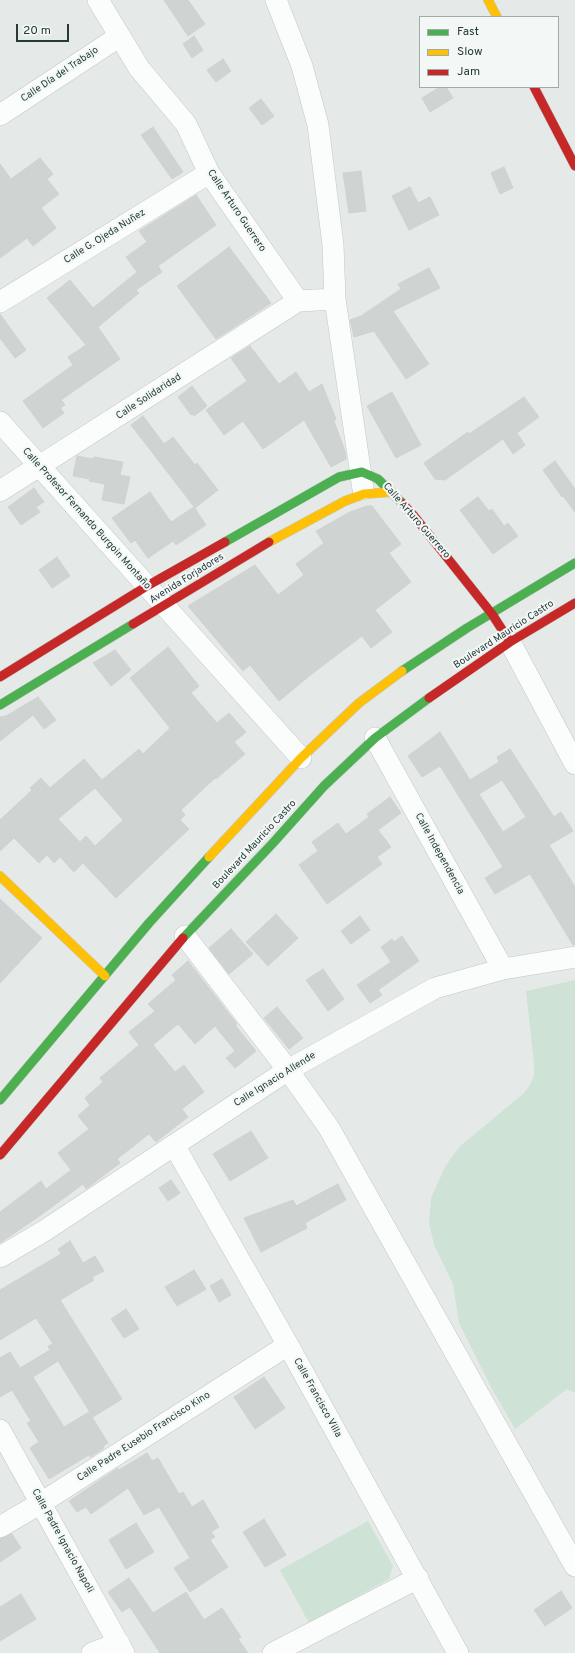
<!DOCTYPE html>
<html>
<head>
<meta charset="utf-8">
<style>
  body { margin:0 }
  #map { position:relative; width:575px; height:1653px; overflow:hidden; background:#e5eae8; font-family:Overpass,sans-serif }
  canvas { display:block }
  .legend { position:absolute; left:419px; top:16px; width:140px; height:72px; box-sizing:border-box; background:#f3f8f6; border:1px solid #a0acaa; margin:0; padding:5px 7px; list-style:none; font-size:12px; color:#243b38 }
  .legend li { display:flex; align-items:center; gap:8px; height:20px }
  .legend b { width:20px; border:1px solid #a0acaa }
  .scale { position:absolute; left:16px; top:24px; width:53px; height:18px; box-sizing:border-box; border:2px solid #243b38; border-top:0; padding-left:5px; font-size:12px; line-height:14px; white-space:nowrap; color:#243b38; -webkit-text-stroke:3px #f3f8f6; paint-order:stroke }
</style>
</head>
<body>
<div id="map">
<canvas width="575" height="1653"></canvas>
<ul class="legend">
<li><b style="height:5px;background:#4caf50"></b>Fast</li>
<li><b style="height:5px;background:#ffc107"></b>Slow</li>
<li><b style="height:5px;background:#c62828"></b>Jam</li>
</ul>
<div class="scale">20 m</div>
</div>
<script>
const ctx = document.querySelector('canvas').getContext('2d');
ctx.lineJoin = 'round';
function fillPath(path, color) {
  ctx.fillStyle = color;
  ctx.fill(path, 'evenodd');
}
function shape(rows) {
  const path = new Path2D();
  for (const r of rows) {
    path.moveTo(r[0], r[1]);
    for (let i = 2; i < r.length; i += 2) path.lineTo(r[i], r[i + 1]);
  }
  return path;
}
function strokePath(path, color, width, dash) {
  ctx.strokeStyle = color;
  ctx.lineWidth = width;
  ctx.lineCap = dash ? 'butt' : 'round';
  ctx.setLineDash(dash || []);
  ctx.stroke(path);
}
function label(font, color, halo, rows, align = 'center') {
  ctx.font = font + ' Overpass,sans-serif';
  ctx.lineWidth = 4;
  ctx.setLineDash([]);
  ctx.textBaseline = 'middle';
  ctx.strokeStyle = halo;
  ctx.fillStyle = color;
  for (const [text, x, y, turn = 0] of rows) {
    ctx.save();
    ctx.translate(x, y);
    ctx.rotate((+turn || 0) * Math.PI / 180);
    ctx.textAlign = isNaN(turn) ? turn : align;
    if (halo) ctx.strokeText(text, 0, 0);
    ctx.fillText(text, 0, 0);
    ctx.restore();
  }
}
fillPath(shape([
  [575,980,575,1393,567,1389,515,1429,492,1389,459,1323,453,1284,434,1245,429,1223,431,1198,446,1165,459,1147,524,1093,530,1085,534,1076,534,1064,526,991],
  [368,1521,393,1566,389,1579,309,1623,280,1570]
]), '#cfe2d6');
const building = shape([
  [164,0,188,0,205,24,188,36,164,0],
  [194,36,203,50,192,58,183,44,194,36],
  [223,59,231,71,216,82,207,70,223,59],
  [440,87,446,87,453,98,430,112,422,98,440,87],
  [261,99,274,116,262,125,249,108,261,99],
  [153,127,183,172,172,179,141,135,153,127],
  [40,158,53,174,47,179,59,194,41,208,56,228,33,246,27,238,0,258,0,164,11,179,40,158],
  [504,167,513,188,500,194,491,173,504,167],
  [361,171,366,211,349,213,343,173,361,171],
  [410,187,418,203,430,197,439,215,409,230,392,196,410,187],
  [196,195,216,225,158,266,162,272,136,290,139,293,98,327,120,359,61,400,65,405,60,408,64,413,43,428,23,401,73,365,68,357,86,345,47,298,70,280,93,308,137,272,126,257,147,242,139,231,196,195],
  [229,247,271,303,216,339,177,286,229,247],
  [429,268,440,288,393,311,429,364,406,379,374,331,354,337,350,320,361,316,401,289,398,284,429,268],
  [0,314,26,350,15,358,0,338,0,314],
  [250,346,279,384,296,372,309,392,322,384,336,419,334,421,345,451,346,459,331,467,304,420,263,449,243,421,224,435,206,410,247,381,231,358,250,346],
  [192,386,207,406,194,416,193,414,191,415,178,397,192,386],
  [392,392,421,445,396,458,367,406,392,392],
  [524,397,539,417,517,433,525,445,513,454,503,439,445,480,435,479,424,463,468,432,469,434,524,397],
  [143,416,164,444,173,437,195,465,197,463,218,490,195,508,131,425,143,416],
  [77,456,93,459,94,457,123,462,120,475,130,477,124,504,102,500,105,484,89,481,90,479,73,476,77,456],
  [555,461,575,489,575,512,563,496,562,497,543,470,555,461],
  [34,488,44,502,36,507,40,512,21,525,8,507,34,488],
  [150,492,171,522,194,507,206,525,176,545,173,541,148,558,135,540,131,543,112,518,150,492],
  [478,497,489,511,492,509,504,526,508,523,518,536,493,554,460,510,478,497],
  [367,506,372,506,401,544,389,553,411,582,375,610,392,632,371,648,362,636,313,673,279,701,250,665,243,671,188,606,255,565,278,595,304,575,296,564,324,543,316,531,350,512,367,506],
  [57,557,70,576,52,588,39,570,57,557],
  [168,647,199,686,191,693,217,723,229,713,246,732,234,742,245,754,216,779,215,778,181,810,185,815,180,820,189,829,116,898,83,863,74,872,60,857,54,863,47,855,39,863,14,838,0,851,0,820,32,790,30,788,41,778,50,788,84,759,102,780,139,749,143,754,170,728,130,678,168,647],
  [95,788,123,820,95,846,86,836,80,842,58,819,95,788],
  [115,650,131,670,111,686,93,663,115,650],
  [38,697,56,720,44,729,33,715,0,741,0,717,6,716,38,697],
  [440,732,470,780,499,762,497,757,510,749,554,817,561,812,573,831,549,845,575,887,575,945,573,945,530,874,495,894,485,878,503,867,440,766,422,777,408,756,440,732],
  [502,780,526,817,503,832,479,794,502,780],
  [390,797,401,813,378,830,391,847,377,857,382,864,327,904,299,865,318,851,312,842,338,823,346,834,369,817,367,814,390,797],
  [0,899,42,938,0,983,0,899],
  [276,914,298,938,268,966,246,942,276,914],
  [360,916,370,930,351,944,341,931,360,916],
  [231,929,253,954,229,974,209,948,231,929],
  [402,936,419,961,378,990,382,995,370,1003,357,985,391,962,381,947,392,939,394,942,402,936],
  [188,961,237,1024,235,1025,256,1051,235,1068,226,1058,235,1051,215,1026,195,1044,178,1024,153,1045,175,1072,184,1065,204,1092,182,1109,188,1117,156,1142,149,1134,117,1159,120,1163,94,1183,86,1189,83,1184,41,1215,0,1243,0,1212,41,1181,46,1189,71,1170,58,1153,89,1129,78,1116,90,1105,85,1098,103,1082,100,1078,139,1045,129,1032,155,1011,148,1004,176,980,172,975,188,961],
  [323,969,344,999,328,1011,306,980,323,969],
  [277,1007,303,1038,289,1049,264,1018,277,1007],
  [251,1131,268,1158,230,1181,213,1154,251,1131],
  [171,1180,180,1193,168,1201,159,1188,171,1180],
  [338,1184,346,1200,305,1223,307,1228,261,1252,244,1218,293,1200,296,1206,338,1184],
  [70,1241,83,1263,95,1256,104,1271,92,1277,94,1280,60,1300,122,1399,93,1417,58,1361,33,1377,64,1427,89,1412,108,1443,103,1446,104,1448,90,1457,89,1455,49,1479,30,1448,39,1442,27,1423,31,1421,12,1390,0,1397,0,1358,10,1352,20,1368,50,1350,48,1346,53,1344,36,1318,0,1340,0,1290,61,1254,58,1249,70,1241],
  [194,1270,206,1289,177,1306,165,1287,194,1270],
  [222,1279,231,1295,219,1302,210,1286,222,1279],
  [126,1309,139,1329,124,1338,111,1319,126,1309],
  [264,1377,285,1408,255,1429,234,1397,264,1377],
  [147,1453,152,1461,158,1458,179,1494,183,1492,192,1507,203,1500,219,1527,211,1532,215,1537,210,1540,228,1567,190,1592,174,1568,190,1558,159,1507,144,1515,128,1488,91,1514,86,1507,77,1512,69,1501,118,1468,119,1470,147,1453],
  [264,1519,286,1555,265,1567,243,1532,264,1519],
  [136,1523,154,1552,126,1569,109,1540,136,1523],
  [12,1534,21,1548,0,1562,0,1539,12,1534],
  [129,1578,153,1613,186,1592,204,1620,222,1608,241,1637,238,1639,248,1653,160,1653,130,1607,122,1612,108,1592,129,1578],
  [561,1591,572,1608,545,1626,534,1610,561,1591],
  [21,1594,36,1619,0,1641,0,1607,21,1594]
]);
fillPath(building, '#cfd3d2');
strokePath(building, '#cdd3d1', 1);
const street = shape([
  [98,0,139,68,186,124,209,173,298,301],
  [276,0,302,66,318,125,333,245,335,299,363,489],
  [0,115,120,36],
  [0,302,209,173],
  [0,422,301,758],
  [0,491,298,301,335,299],
  [510,642,575,764],
  [375,738,503,969],
  [185,936,288,1070,329,1128,575,1566],
  [174,1145,288,1345,458,1653],
  [0,1257,44,1231,288,1070,435,988,503,969,575,957],
  [0,1430,124,1653],
  [0,1527,41,1503,288,1345],
  [92,1653,119,1643],
  [273,1653,418,1578]
]);
const fast = shape([
  [225,542,339,477,362,472,378,479,402,503],
  [402,671,467,628,575,563],
  [0,705,133,624],
  [183,938,273,843,324,786,375,738,429,698],
  [0,1100,149,923,209,857]
]);
const slow = shape([
  [488,0,497,17],
  [269,542,345,501,364,494,392,492],
  [209,857,301,758,359,703,402,671],
  [0,876,105,976]
]);
const jam = shape([
  [534,87,575,166],
  [402,503,414,516,492,614,510,642],
  [133,624,269,542],
  [0,677,147,586,225,542],
  [429,698,510,642,575,603],
  [0,1155,183,938]
]);
strokePath(street, '#c2c7c5', 22);
strokePath(fast, '#c0c7c5', 10);
strokePath(slow, '#c0c7c5', 10);
strokePath(jam, '#c0c7c5', 10);
strokePath(street, '#fbfcfc', 21);
strokePath(fast, '#4caf50', 9);
strokePath(slow, '#ffc107', 9);
strokePath(jam, '#c62828', 9);
label('10px', '#243b38', '#f3f8f6', [
  ["Calle Día del Trabajo",60,75,-34],
  ["Calle Arturo Guerrero",236,211,56],
  ["Calle G. Ojeda Nuñez",105,237,-32],
  ["Calle Solidaridad",149,397,-33],
  ["Calle Profesor Fernando Burgoin Montaño",86,519,48],
  ["Calle Arturo Guerrero",416,521,49],
  ["Avenida Forjadores",187,579,-32],
  ["Boulevard Mauricio Castro",504,635,-33],
  ["Boulevard Mauricio Castro",255,845,-47],
  ["Calle Independencia",439,854,61],
  ["Calle Ignacio Allende",275,1080,-32],
  ["Calle Francisco Villa",317,1398,61],
  ["Calle Padre Eusebio Francisco Kino",144,1437,-33],
  ["Calle Padre Ignacio Napoli",62,1541,61]
]);
</script>
</body>
</html>
